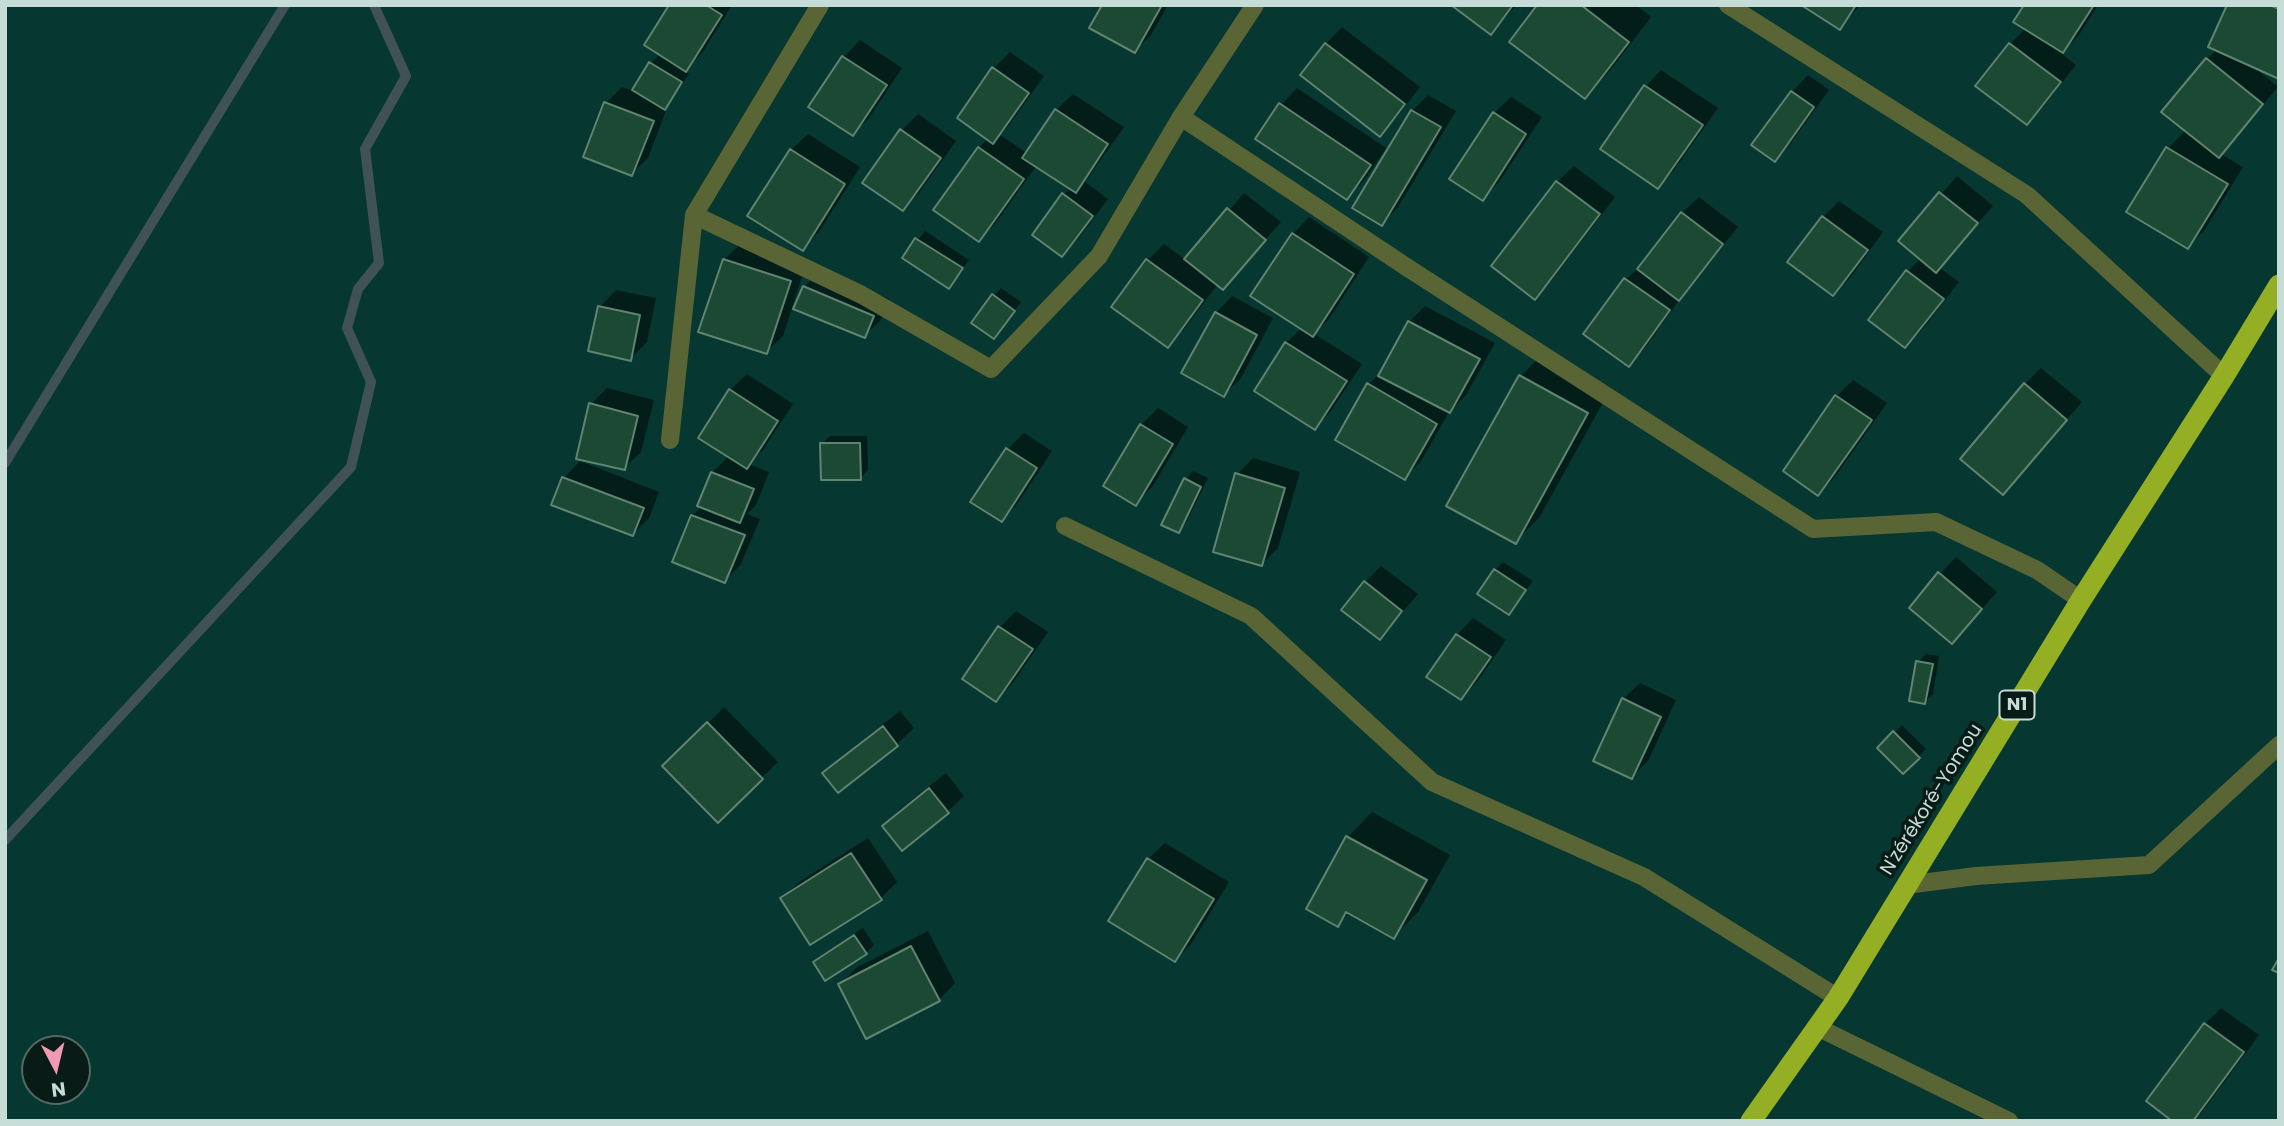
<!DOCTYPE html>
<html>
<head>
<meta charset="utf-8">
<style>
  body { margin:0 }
  #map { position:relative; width:2284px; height:1126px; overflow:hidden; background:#063730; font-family:Poppins,sans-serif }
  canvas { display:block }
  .frame { position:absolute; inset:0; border:7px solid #c6ddd7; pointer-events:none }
  .north { position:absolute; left:21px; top:1035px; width:70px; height:70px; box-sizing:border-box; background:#081b17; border:2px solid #546964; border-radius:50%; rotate:173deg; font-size:19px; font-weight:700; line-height:28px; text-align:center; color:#c6ddd7 }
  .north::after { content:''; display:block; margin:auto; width:24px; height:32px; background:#f09ab4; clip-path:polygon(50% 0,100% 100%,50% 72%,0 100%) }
</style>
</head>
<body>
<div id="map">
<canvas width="2284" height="1126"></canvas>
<div class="frame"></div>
<div class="north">N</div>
</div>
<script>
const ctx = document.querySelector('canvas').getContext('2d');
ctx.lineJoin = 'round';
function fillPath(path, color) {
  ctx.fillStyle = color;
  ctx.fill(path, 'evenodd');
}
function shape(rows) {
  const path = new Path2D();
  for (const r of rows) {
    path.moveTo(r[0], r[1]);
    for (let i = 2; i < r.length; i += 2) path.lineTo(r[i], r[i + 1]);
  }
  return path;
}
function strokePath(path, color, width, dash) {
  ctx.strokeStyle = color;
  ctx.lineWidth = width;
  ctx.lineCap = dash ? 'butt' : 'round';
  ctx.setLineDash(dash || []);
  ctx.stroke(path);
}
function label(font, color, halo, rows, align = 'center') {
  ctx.font = font + ' Poppins,sans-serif';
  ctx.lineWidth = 7;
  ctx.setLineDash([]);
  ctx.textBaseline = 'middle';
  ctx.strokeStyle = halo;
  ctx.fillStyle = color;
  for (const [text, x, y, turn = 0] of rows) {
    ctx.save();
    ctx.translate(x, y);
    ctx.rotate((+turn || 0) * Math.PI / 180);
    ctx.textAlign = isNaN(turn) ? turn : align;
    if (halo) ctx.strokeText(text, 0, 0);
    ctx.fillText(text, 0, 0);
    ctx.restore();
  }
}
fillPath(shape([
  [671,5,732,5,702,53,684,71,689,74,669,103,648,158,631,174,606,103,622,87,634,91,651,63,661,53],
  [1104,5,1168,5,1151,35,1135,51],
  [1454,5,1517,5,1490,33],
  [1539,5,1636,5,1651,17,1609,72,1585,96],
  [1804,5,1860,5,1840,28],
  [2026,5,2098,5,2079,35,2061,53,2076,65,2043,107,2027,123,2010,44,2026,28],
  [2229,5,2279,5,2279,77,2254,67,2278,87,2221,154,2243,167,2204,231,2188,247,2168,148,2186,130,2207,59,2217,49],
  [1342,27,1420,87,1396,118,1380,134,1302,75,1326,44],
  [860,40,902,68,869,118,852,134,811,106,844,57],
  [1010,52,1044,76,1009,125,1000,135,1027,153,1056,110,1073,94,1124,127,1085,182,1108,199,1078,239,1062,255,1064,194,1071,188,1037,165,995,224,979,240,935,210,979,148,988,138,959,118,994,68],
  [1661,70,1718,108,1674,170,1658,187,1645,87],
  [1808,75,1829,90,1791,143,1775,160,1792,92],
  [1297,88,1386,148,1363,182,1346,198,1281,105],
  [1428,95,1456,111,1398,207,1382,224,1412,111],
  [1511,97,1542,117,1499,182,1482,199,1494,113],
  [918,114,956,141,919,193,902,209,902,130],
  [808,134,860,167,819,232,803,249,791,150],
  [1574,166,1615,197,1551,281,1535,297,1557,182],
  [1957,176,1993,206,1939,267,1959,282,1922,330,1905,346,1907,272,1921,258,1900,241],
  [1244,193,1281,222,1223,288,1218,284,1184,329,1168,345,1148,260,1164,244,1186,260],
  [1699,197,1738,227,1684,293,1645,348,1629,365,1626,279,1643,264,1682,213],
  [1839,201,1883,232,1850,278,1833,294,1823,217],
  [1309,217,1369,257,1329,319,1314,334,1362,364,1331,411,1315,428,1286,343,1302,328,1293,234],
  [925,231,969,260,949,287,904,258],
  [741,243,806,264,783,336,766,352,724,260],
  [820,271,889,299,881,320,864,336,804,287],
  [1001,288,1021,302,1001,329,994,296],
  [616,290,656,298,647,342,630,359,600,307],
  [1232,296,1273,318,1241,378,1224,395,1216,313],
  [1425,306,1495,343,1466,395,1449,412,1421,461,1405,478,1368,385,1385,368,1409,322],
  [1545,352,1611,388,1539,518,1515,542,1521,376],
  [2041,368,2082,402,2003,493,2025,384],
  [747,374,793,404,763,450,749,464,769,472,756,505,747,514,760,519,741,564,725,581,674,561,693,515,702,506,712,473,729,456,730,390],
  [1853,380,1887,403,1835,477,1818,494,1837,396],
  [607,388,654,400,641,452,624,468,591,404],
  [1158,408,1188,427,1152,487,1136,503,1105,485,1141,425],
  [1024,433,1052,451,1018,503,1002,520,973,501,1008,449],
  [830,436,867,436,868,470,860,478,822,444],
  [1253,458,1300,472,1278,548,1262,564,1237,474],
  [580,461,659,492,649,518,633,534,564,478],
  [1193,471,1208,478,1186,523,1178,531,1186,479],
  [1956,557,1997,592,1952,642,1940,574],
  [1503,562,1533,581,1509,613,1495,570],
  [1381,566,1418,594,1380,638,1365,582],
  [1016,611,1048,632,1012,684,996,700,964,678,1000,627],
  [1473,618,1506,640,1477,682,1461,698,1457,635],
  [1926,654,1939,656,1933,694,1925,702,1918,662],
  [1640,683,1676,700,1648,761,1632,777,1623,699],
  [724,707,778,762,718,820,665,766],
  [900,711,914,728,897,744,838,791,825,773,841,757],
  [1902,725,1926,749,1903,772,1879,748],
  [946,773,964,796,947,812,884,826,900,809],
  [1372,812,1450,855,1418,912,1394,936,1350,912,1338,924,1308,908,1348,837],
  [868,838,897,882,880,899,782,899,799,882],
  [1165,843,1229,882,1191,944,1175,960,1148,859],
  [863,928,874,945,866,953,815,962,823,954],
  [928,931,955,983,939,1000,840,985,856,968],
  [2221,1008,2259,1035,2202,1112,2193,1121,2175,1121,2205,1024]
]), '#0007');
strokePath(shape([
  [5,463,285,5],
  [5,840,351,467,371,382,347,328,358,289,379,263,365,149,406,76,374,5]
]), '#405258', 10);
const building = shape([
  [669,5,706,5,722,15,686,72,644,45,669,5],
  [1102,5,1162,5,1135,53,1089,28,1102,5],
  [1451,5,1513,5,1491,35,1451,5],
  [1537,5,1581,5,1629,42,1585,99,1509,42,1537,5],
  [1801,5,1856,5,1840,30,1801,5],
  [2024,5,2094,5,2063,53,2013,22,2024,5],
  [2227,5,2270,5,2279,9,2279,79,2208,47,2227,5],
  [1325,43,1405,104,1380,137,1300,75,1325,43],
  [2009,43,2061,82,2027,125,1975,86,2009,43],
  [842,56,887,85,853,136,808,107,842,56],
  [2206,58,2263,104,2219,158,2161,112,2206,58],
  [649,62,682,82,665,110,632,90,649,62],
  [992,67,1029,93,993,144,957,118,992,67],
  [1644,85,1703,125,1658,189,1600,149,1644,85],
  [1791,91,1814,107,1775,162,1751,145,1791,91],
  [604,102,654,121,632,176,583,157,604,102],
  [1279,103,1371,165,1347,200,1255,139,1279,103],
  [1055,109,1108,144,1076,193,1022,158,1055,109],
  [1411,110,1441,127,1382,226,1352,208,1411,110],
  [1493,112,1526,134,1483,201,1449,179,1493,112],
  [900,129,941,158,903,211,862,183,900,129],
  [978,147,1024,179,979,242,933,210,978,147],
  [2166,147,2228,184,2188,249,2126,212,2166,147],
  [790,149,845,184,803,251,747,216,790,149],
  [1556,181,1600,214,1535,300,1491,266,1556,181],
  [1939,192,1978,223,1936,273,1898,241,1939,192],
  [1062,193,1093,216,1062,257,1032,235,1062,193],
  [1227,208,1266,240,1223,290,1184,259,1227,208],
  [1681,212,1723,244,1679,301,1637,269,1681,212],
  [1822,216,1868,250,1833,296,1787,262,1822,216],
  [1292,233,1354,274,1313,337,1250,296,1292,233],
  [915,238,963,268,949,289,902,258,915,238],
  [723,259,791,281,767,354,698,332,723,259],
  [1146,259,1203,300,1168,348,1111,307,1146,259],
  [1906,270,1944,299,1905,348,1868,320,1906,270],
  [1624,278,1670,310,1629,367,1583,334,1624,278],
  [803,286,874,316,865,338,793,309,803,286],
  [992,294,1015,311,994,339,971,323,992,294],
  [598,306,640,315,631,361,588,351,598,306],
  [1215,312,1257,335,1224,397,1181,373,1215,312],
  [1408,321,1480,359,1450,413,1378,376,1408,321],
  [1285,342,1347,381,1315,430,1254,391,1285,342],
  [1519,375,1588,413,1516,544,1446,506,1519,375],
  [1367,383,1437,424,1405,480,1335,440,1367,383],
  [2024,383,2067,420,2003,495,1960,459,2024,383],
  [729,389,778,421,747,469,698,438,729,389],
  [1835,395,1872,420,1818,496,1783,471,1835,395],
  [589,403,638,416,625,470,576,459,589,403],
  [1140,424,1173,444,1136,506,1103,486,1140,424],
  [820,443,860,443,861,480,821,480,820,443],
  [1006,448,1037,468,1002,522,970,502,1006,448],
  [711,472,754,489,740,523,697,506,711,472],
  [1235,473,1285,488,1262,566,1213,552,1235,473],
  [562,477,644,508,633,536,551,505,562,477],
  [1184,478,1201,487,1179,533,1161,525,1184,478],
  [691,515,745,535,725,583,672,562,691,515],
  [1494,569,1526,590,1509,615,1477,594,1494,569],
  [1938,572,1982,609,1952,644,1909,608,1938,572],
  [1364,581,1402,611,1380,640,1341,610,1364,581],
  [998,626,1033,649,996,702,962,679,998,626],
  [1456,634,1491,657,1461,700,1426,677,1456,634],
  [1916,661,1933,664,1925,704,1909,701,1916,661],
  [1622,698,1661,717,1632,779,1593,761,1622,698],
  [707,722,763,779,718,823,662,766,707,722],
  [883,726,898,746,838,793,822,773,883,726],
  [1893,731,1920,758,1903,774,1877,748,1893,731],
  [929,788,949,813,902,851,882,826,929,788],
  [1346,836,1427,880,1394,939,1346,912,1338,927,1306,909,1346,836],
  [851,853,882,900,810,945,780,898,851,853],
  [1147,858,1214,899,1175,962,1108,921,1147,858],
  [854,935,867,954,825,981,813,962,854,935],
  [911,946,940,1001,866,1039,838,984,911,946],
  [2279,958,2279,973,2272,970,2279,958],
  [2204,1023,2244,1052,2193,1121,2172,1121,2146,1101,2204,1023]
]);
fillPath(building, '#1b4933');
strokePath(building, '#608470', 2);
strokePath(shape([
  [1728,5,2027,195,2224,376],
  [1181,117,1408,268,1813,529,1936,522,2037,570,2081,600],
  [694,215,862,295,991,369,1099,256,1181,117,1255,5],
  [670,440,694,215,820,5],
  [1065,526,1251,616,1432,782,1644,877,1838,998],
  [1906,885,1976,876,2149,865,2279,745],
  [1817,1027,2009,1121]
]), '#5a6536', 18);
strokePath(shape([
  [1751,1121,1838,998,2081,600,2224,376,2279,285]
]), '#95af24', 21);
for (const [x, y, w] of [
  [2017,705,35]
]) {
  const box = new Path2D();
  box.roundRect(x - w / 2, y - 14.5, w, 29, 5);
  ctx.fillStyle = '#081b17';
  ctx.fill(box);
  strokePath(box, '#c6ddd7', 2);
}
label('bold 18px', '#c6ddd7', null, [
  ["N1",2017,705]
]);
label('19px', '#c6ddd7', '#081b17', [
  ["N'zérékoré-Yomou",1932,800,-58]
]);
</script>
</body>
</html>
